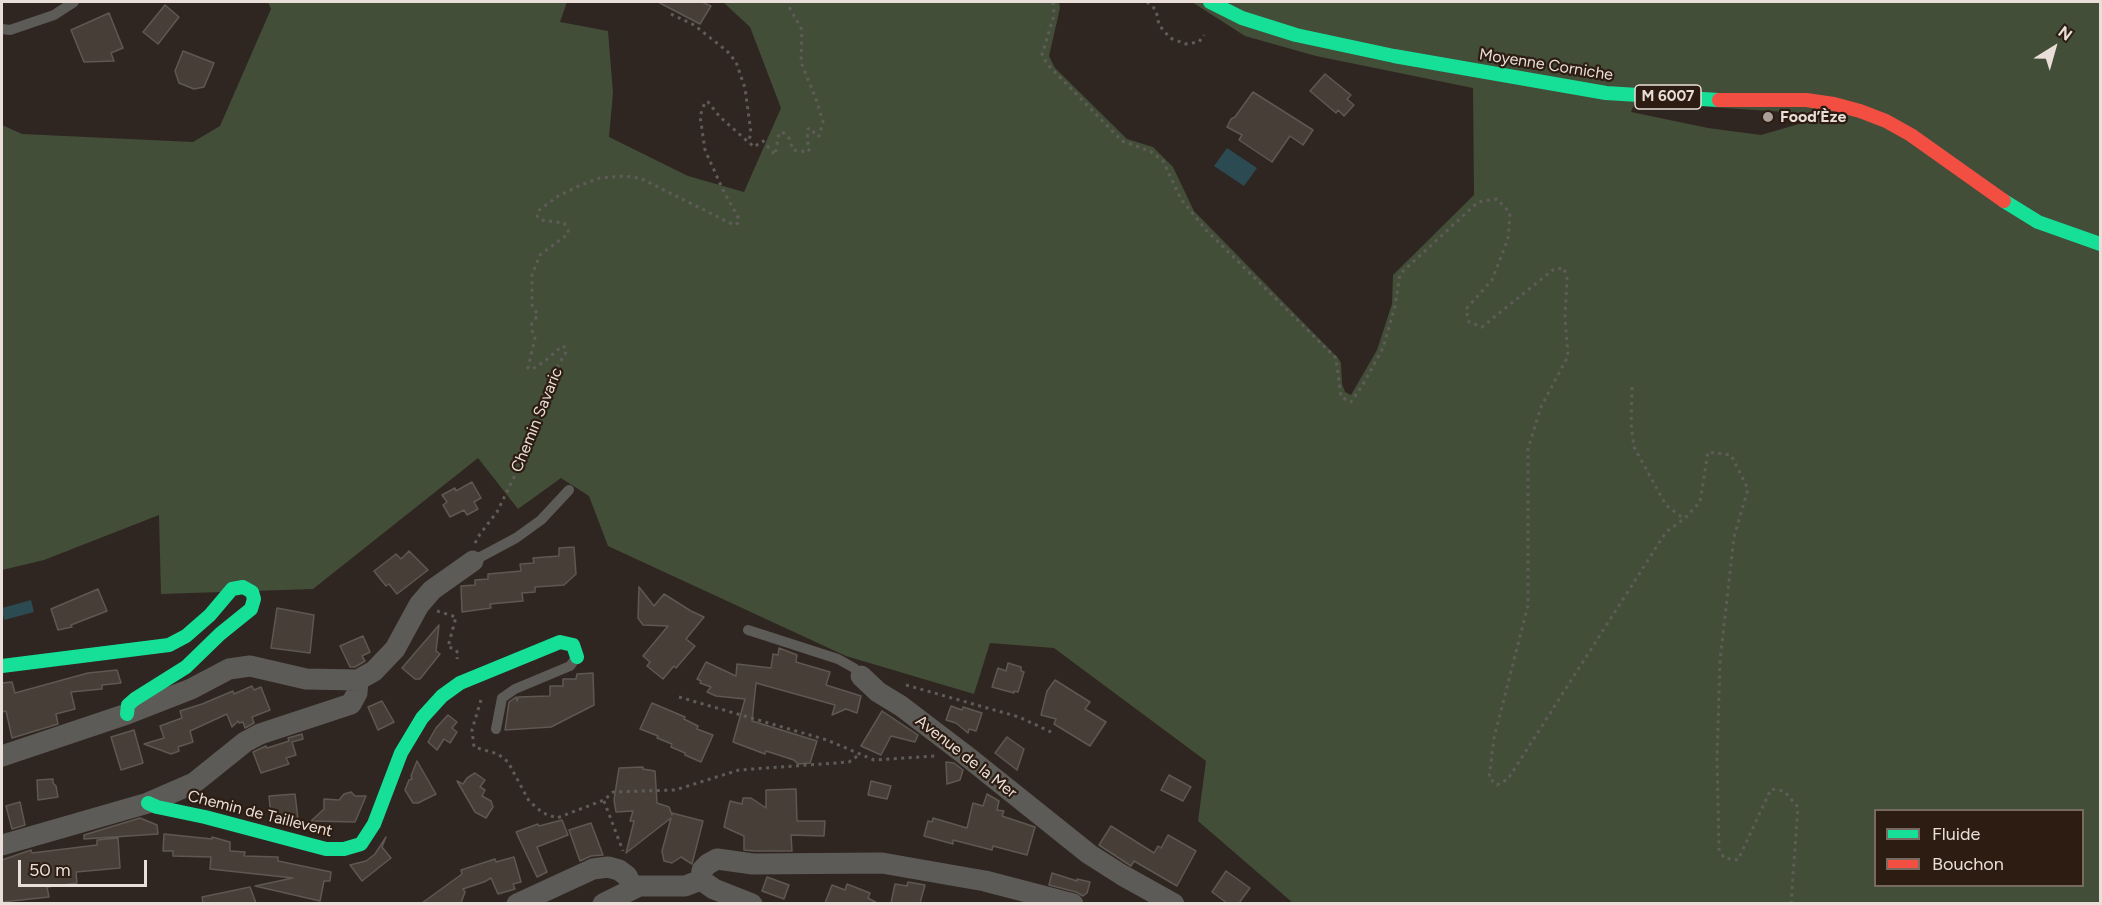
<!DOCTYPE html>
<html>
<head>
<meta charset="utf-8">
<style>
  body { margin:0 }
  #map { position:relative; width:2102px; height:905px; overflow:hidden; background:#302621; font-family:Figtree,sans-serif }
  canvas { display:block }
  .frame { position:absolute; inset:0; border:3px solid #eadfd8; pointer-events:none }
  .legend { position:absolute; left:1874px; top:809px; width:210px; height:78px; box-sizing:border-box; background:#2c1c12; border:2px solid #786a61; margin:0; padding:8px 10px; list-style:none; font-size:18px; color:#eadfd8 }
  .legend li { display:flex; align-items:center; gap:12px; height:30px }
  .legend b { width:30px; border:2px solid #786a61 }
  .north { position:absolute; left:2024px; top:18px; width:60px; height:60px; -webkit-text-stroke:4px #2c1c12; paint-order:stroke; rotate:37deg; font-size:16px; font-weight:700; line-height:24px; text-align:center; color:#eadfd8 }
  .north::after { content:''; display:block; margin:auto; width:21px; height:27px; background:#eadfd8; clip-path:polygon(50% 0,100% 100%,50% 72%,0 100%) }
  .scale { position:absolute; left:18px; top:860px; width:129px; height:27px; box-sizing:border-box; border:3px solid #eadfd8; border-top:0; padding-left:8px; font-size:18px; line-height:21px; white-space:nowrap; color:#eadfd8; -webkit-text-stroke:4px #2c1c12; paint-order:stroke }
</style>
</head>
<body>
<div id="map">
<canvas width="2102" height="905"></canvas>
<div class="frame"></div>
<ul class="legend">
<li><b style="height:8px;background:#16e098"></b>Fluide</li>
<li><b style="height:8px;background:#f24e42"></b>Bouchon</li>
</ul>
<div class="north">N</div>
<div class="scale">50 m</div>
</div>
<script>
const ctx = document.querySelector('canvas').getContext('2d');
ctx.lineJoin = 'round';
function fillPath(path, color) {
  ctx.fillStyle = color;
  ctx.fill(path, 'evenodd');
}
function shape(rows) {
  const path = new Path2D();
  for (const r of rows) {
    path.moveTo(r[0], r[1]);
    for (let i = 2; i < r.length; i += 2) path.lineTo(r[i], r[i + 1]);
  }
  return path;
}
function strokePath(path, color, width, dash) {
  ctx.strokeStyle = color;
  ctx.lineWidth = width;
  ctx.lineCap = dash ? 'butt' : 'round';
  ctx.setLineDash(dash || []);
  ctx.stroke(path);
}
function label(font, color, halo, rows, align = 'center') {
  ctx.font = font + ' Figtree,sans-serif';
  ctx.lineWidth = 4.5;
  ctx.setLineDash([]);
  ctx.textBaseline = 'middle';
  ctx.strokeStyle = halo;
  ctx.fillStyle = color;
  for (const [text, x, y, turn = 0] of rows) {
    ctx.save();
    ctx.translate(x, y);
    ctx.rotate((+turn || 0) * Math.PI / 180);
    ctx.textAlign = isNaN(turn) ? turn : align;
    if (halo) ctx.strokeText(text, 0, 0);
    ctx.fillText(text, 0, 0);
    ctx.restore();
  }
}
fillPath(shape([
  [268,2,567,2,560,22,608,31,613,93,609,137,688,176,744,192,781,108,750,27,723,2,1059,2,1060,8,1049,56,1055,68,1127,139,1153,147,1173,167,1194,211,1338,358,1341,363,1342,384,1345,392,1351,395,1377,350,1392,304,1393,275,1474,195,1473,88,1316,56,1245,36,1192,2,2100,2,2100,903,1293,903,1198,821,1206,761,1054,648,990,643,974,694,846,656,608,546,589,496,561,478,518,509,478,458,313,589,161,594,159,515,44,560,2,570,2,125,22,134,193,142,220,126,271,9],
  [1635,102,1830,115,1761,135,1708,128,1631,112],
  [1876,810,2082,810,2082,886,1876,886]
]), '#434e39');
fillPath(shape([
  [1227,148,1257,168,1244,186,1214,166],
  [31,600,34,612,4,620,2,608]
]), '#2c4a52');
const building = shape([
  [658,2,702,2,711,6,700,24,658,2],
  [165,5,179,17,158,44,143,32,165,5],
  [109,13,123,48,111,53,114,61,84,62,71,30,109,13],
  [183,51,214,63,204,87,194,89,179,83,175,71,183,51],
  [1325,74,1351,95,1347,99,1354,105,1344,116,1338,110,1336,113,1310,91,1325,74],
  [1253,92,1313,130,1303,145,1290,136,1272,162,1239,140,1242,135,1227,127,1231,119,1235,117,1253,92],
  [472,482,481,498,474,502,478,509,467,515,464,510,450,517,443,505,447,502,442,495,455,488,456,491,472,482],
  [574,547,576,574,564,585,535,587,535,592,522,593,523,601,490,604,491,608,462,612,461,586,475,585,475,580,488,579,488,574,521,571,520,564,534,563,533,558,559,556,559,548,574,547],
  [409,551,428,570,397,594,389,584,386,586,374,571,396,554,401,559,409,551],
  [639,587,654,606,664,594,691,611,704,617,686,639,695,646,676,668,674,666,663,679,647,666,650,662,643,656,668,626,643,625,638,618,639,587],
  [98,589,107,611,71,625,72,627,58,630,51,609,98,589],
  [277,608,314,615,310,653,271,648,277,608],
  [439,625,436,651,440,654,420,679,415,679,402,668,439,625],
  [363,636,370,652,362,656,365,661,355,667,350,667,340,646,363,636],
  [779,648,797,655,796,662,830,672,826,685,861,696,857,713,846,709,832,715,835,705,756,683,752,721,817,741,810,763,798,764,794,760,766,751,765,754,733,742,745,699,716,696,707,692,711,687,700,683,701,681,697,679,706,662,736,676,737,664,771,668,773,654,778,655,779,648],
  [1008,663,1021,667,1021,671,1024,672,1018,692,1014,691,1014,693,992,687,998,668,1006,671,1008,663],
  [117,670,121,683,102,685,102,689,71,692,75,709,56,714,58,724,12,738,6,711,2,712,2,683,12,682,15,693,88,673,117,670],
  [593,673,594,705,551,727,505,730,509,702,516,697,517,701,518,697,550,696,550,686,563,686,563,679,576,679,577,674,593,673],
  [1055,680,1090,702,1085,709,1106,722,1090,746,1054,724,1056,719,1041,715,1047,691,1055,680],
  [252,686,254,690,261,687,270,710,252,717,254,723,245,728,243,722,239,723,238,721,232,727,227,714,190,731,193,742,178,747,179,751,171,754,144,744,164,738,160,726,182,718,180,711,202,704,233,691,234,694,252,686],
  [382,701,394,722,378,730,368,707,382,701],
  [652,703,685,717,684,719,698,726,697,729,713,735,701,762,685,755,685,753,671,747,672,744,657,738,658,736,640,729,652,703],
  [951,706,962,710,963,707,982,713,976,731,969,729,968,733,956,723,946,720,951,706],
  [882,711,918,735,915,742,891,736,881,755,861,746,882,711],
  [448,715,457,722,452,728,457,732,450,743,444,739,437,750,428,742,436,728,448,715],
  [134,730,143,763,121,770,111,737,134,730],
  [302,734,303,739,292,742,296,755,286,758,289,764,261,773,253,752,266,746,267,748,289,741,288,738,302,734],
  [1007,737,1024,749,1017,770,995,753,1007,737],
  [417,761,436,794,418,803,413,803,405,790,409,780,412,779,411,776,417,761],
  [946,762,954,763,963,770,960,780,947,784,946,762],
  [643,767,643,769,655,771,657,803,669,807,672,815,672,813,703,821,692,864,681,857,672,863,664,861,662,851,671,818,626,853,634,821,630,821,633,811,616,812,614,800,619,768,643,767],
  [475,773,485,780,480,787,485,790,482,796,491,801,493,807,486,818,475,812,457,781,463,784,467,778,475,773],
  [1169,775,1191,787,1183,801,1161,790,1169,775],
  [53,779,53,783,56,786,58,797,38,800,37,780,53,779],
  [871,781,891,786,887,799,868,795,871,781],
  [796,789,797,821,825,821,824,836,791,835,792,851,754,851,744,850,744,836,724,827,730,801,742,804,743,798,751,798,766,808,766,790,796,789],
  [351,792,355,796,366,796,355,822,311,821,324,809,324,799,339,800,344,794,351,792],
  [295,794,298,819,285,820,271,817,269,796,295,794],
  [987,794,999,801,997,810,1004,811,1002,816,1035,827,1027,855,993,846,992,850,953,840,953,844,924,836,928,821,932,822,933,818,967,828,973,803,983,806,987,794],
  [20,802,25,825,12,829,6,806,20,802],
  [140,818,157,825,158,834,84,839,84,835,140,818],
  [562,820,568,835,537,847,547,872,537,877,516,832,538,824,539,826,562,820],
  [591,823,603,855,591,856,580,861,569,830,591,823],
  [1111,826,1154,853,1158,846,1161,848,1168,835,1196,851,1177,886,1134,861,1131,866,1099,845,1111,826],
  [164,834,212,839,212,837,230,842,230,851,245,852,244,856,278,857,278,861,331,872,330,881,324,881,320,901,255,886,293,878,210,869,211,857,173,856,173,851,163,851,164,834],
  [386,837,382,847,391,858,362,881,350,865,366,861,375,854,386,837],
  [118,838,120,868,76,872,77,883,47,887,49,897,2,902,2,860,31,850,32,853,97,845,97,840,118,838],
  [514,857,521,882,513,884,515,889,498,894,491,878,484,882,463,889,465,892,461,903,422,903,462,874,461,870,495,859,496,862,514,857],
  [1226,871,1250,888,1239,903,1227,903,1212,892,1226,871],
  [1052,873,1077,881,1077,879,1090,882,1087,893,1083,896,1076,892,1049,885,1052,873],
  [767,877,789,885,784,899,762,891,767,877],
  [908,882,925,885,920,903,891,903,895,884,907,886,908,882],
  [847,884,870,893,868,898,877,903,825,903,832,885,845,890,847,884],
  [250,887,256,903,203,903,202,897,250,887]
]);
fillPath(building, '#473e38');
strokePath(building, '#5f5752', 1.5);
strokePath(shape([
  [1053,2,1054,15,1042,55,1048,65,1122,141,1150,151,1163,161,1181,199,1206,230,1336,358,1341,397,1351,402,1362,386,1383,348,1395,306,1400,274,1478,202,1497,199,1510,213,1508,239,1492,280,1466,309,1469,322,1482,327,1554,269,1564,268,1567,279,1565,317,1568,356,1541,407,1528,449,1528,605,1494,738,1489,778,1497,785,1508,779,1666,532,1684,519,1700,502,1708,452,1731,455,1748,489,1734,537,1720,661,1717,758,1719,849,1724,858,1738,860,1771,789,1784,791,1798,807,1791,904],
  [1147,2,1156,10,1159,25,1170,38,1186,44,1199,42,1204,35],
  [671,14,694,25,727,51,736,62,745,88,751,133,748,143],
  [1632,387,1631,424,1634,447,1666,505,1684,519],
  [475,543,480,534,497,512,533,438,556,369,566,352,566,348,562,346,545,361,533,369,528,368,535,338,531,328,532,323,538,315,532,305,532,275,540,255,568,234,568,230,564,223,541,220,537,216,538,211,558,196,581,185,600,178,623,176,640,178,734,225,738,223,739,219,723,190,705,150,700,116,705,102,708,102,720,117,754,147,763,141,775,155,779,133,784,133,789,138,793,150,808,152,810,148,807,141,808,129,811,128,816,136,819,136,823,122,816,99,801,62,802,30,788,5,788,2],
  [437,611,456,617,448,647,455,649,458,653,457,659],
  [906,685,1019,717,1051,732],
  [679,697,827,740,874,760,935,756],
  [481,700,472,730,474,747,498,754,508,762,529,801,543,813,557,818,604,800,613,792,675,790,739,770,849,762,860,754],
  [604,801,623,851]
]), '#5f5c58', 3, [3, 4.5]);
strokePath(shape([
  [2,29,10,30,54,15,74,2],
  [473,561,516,538,541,520,569,490],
  [748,630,838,659,854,668,861,676],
  [496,729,502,698,515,689,570,666,576,658]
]), '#5d5b57', 10);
strokePath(shape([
  [861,676,878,692,901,706,964,754,1089,854,1122,875,1174,904],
  [2,756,127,714,191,689,229,669,250,666,306,679,358,680,374,671,395,649,419,605,432,590,473,561],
  [2,845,148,803,194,783,245,742,260,734,351,704,357,693,358,680],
  [517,904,593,869,608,867,619,870,627,876,633,888],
  [603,904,639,886,685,886,701,880],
  [752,904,714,889,701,880,702,870,708,864,717,859,753,864,882,863,985,881,1073,904]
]), '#5d5b57', 21);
strokePath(shape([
  [1210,2,1242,18,1296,35,1394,56,1606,93,1719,100],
  [2004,201,2038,222,2100,244],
  [2,666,169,645,186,636,210,615,232,589,243,587,252,592,254,599,251,609,220,634,186,667,135,699,128,705,127,714],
  [148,803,157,807,205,817,326,849,344,849,361,844,374,824,401,753,422,718,442,696,460,683,560,642,573,645,577,657]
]), '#16e098', 14);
strokePath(shape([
  [1719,100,1806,100,1834,104,1860,111,1886,121,1911,135,2004,201]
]), '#f24e42', 14);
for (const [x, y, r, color] of [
  [1768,117,6,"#a99e98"]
]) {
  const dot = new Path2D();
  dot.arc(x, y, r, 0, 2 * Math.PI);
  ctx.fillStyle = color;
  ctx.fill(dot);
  strokePath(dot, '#2c1c12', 2);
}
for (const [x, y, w] of [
  [1668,97,66]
]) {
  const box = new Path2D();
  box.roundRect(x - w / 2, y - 12, w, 24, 4.5);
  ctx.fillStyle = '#2c1c12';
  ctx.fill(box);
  strokePath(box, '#eadfd8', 1.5);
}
label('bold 15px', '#eadfd8', null, [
  ["M 6007",1668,97]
]);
label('16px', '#eadfd8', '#2c1c12', [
  ["Moyenne Corniche",1546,65,9],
  ["Chemin Savaric",537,420,-68],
  ["Avenue de la Mer",966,757,38],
  ["Chemin de Taillevent",260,814,14]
]);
label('bold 16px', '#eadfd8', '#2c1c12', [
  ["Food’Èze",1780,117]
], 'left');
</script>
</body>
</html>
